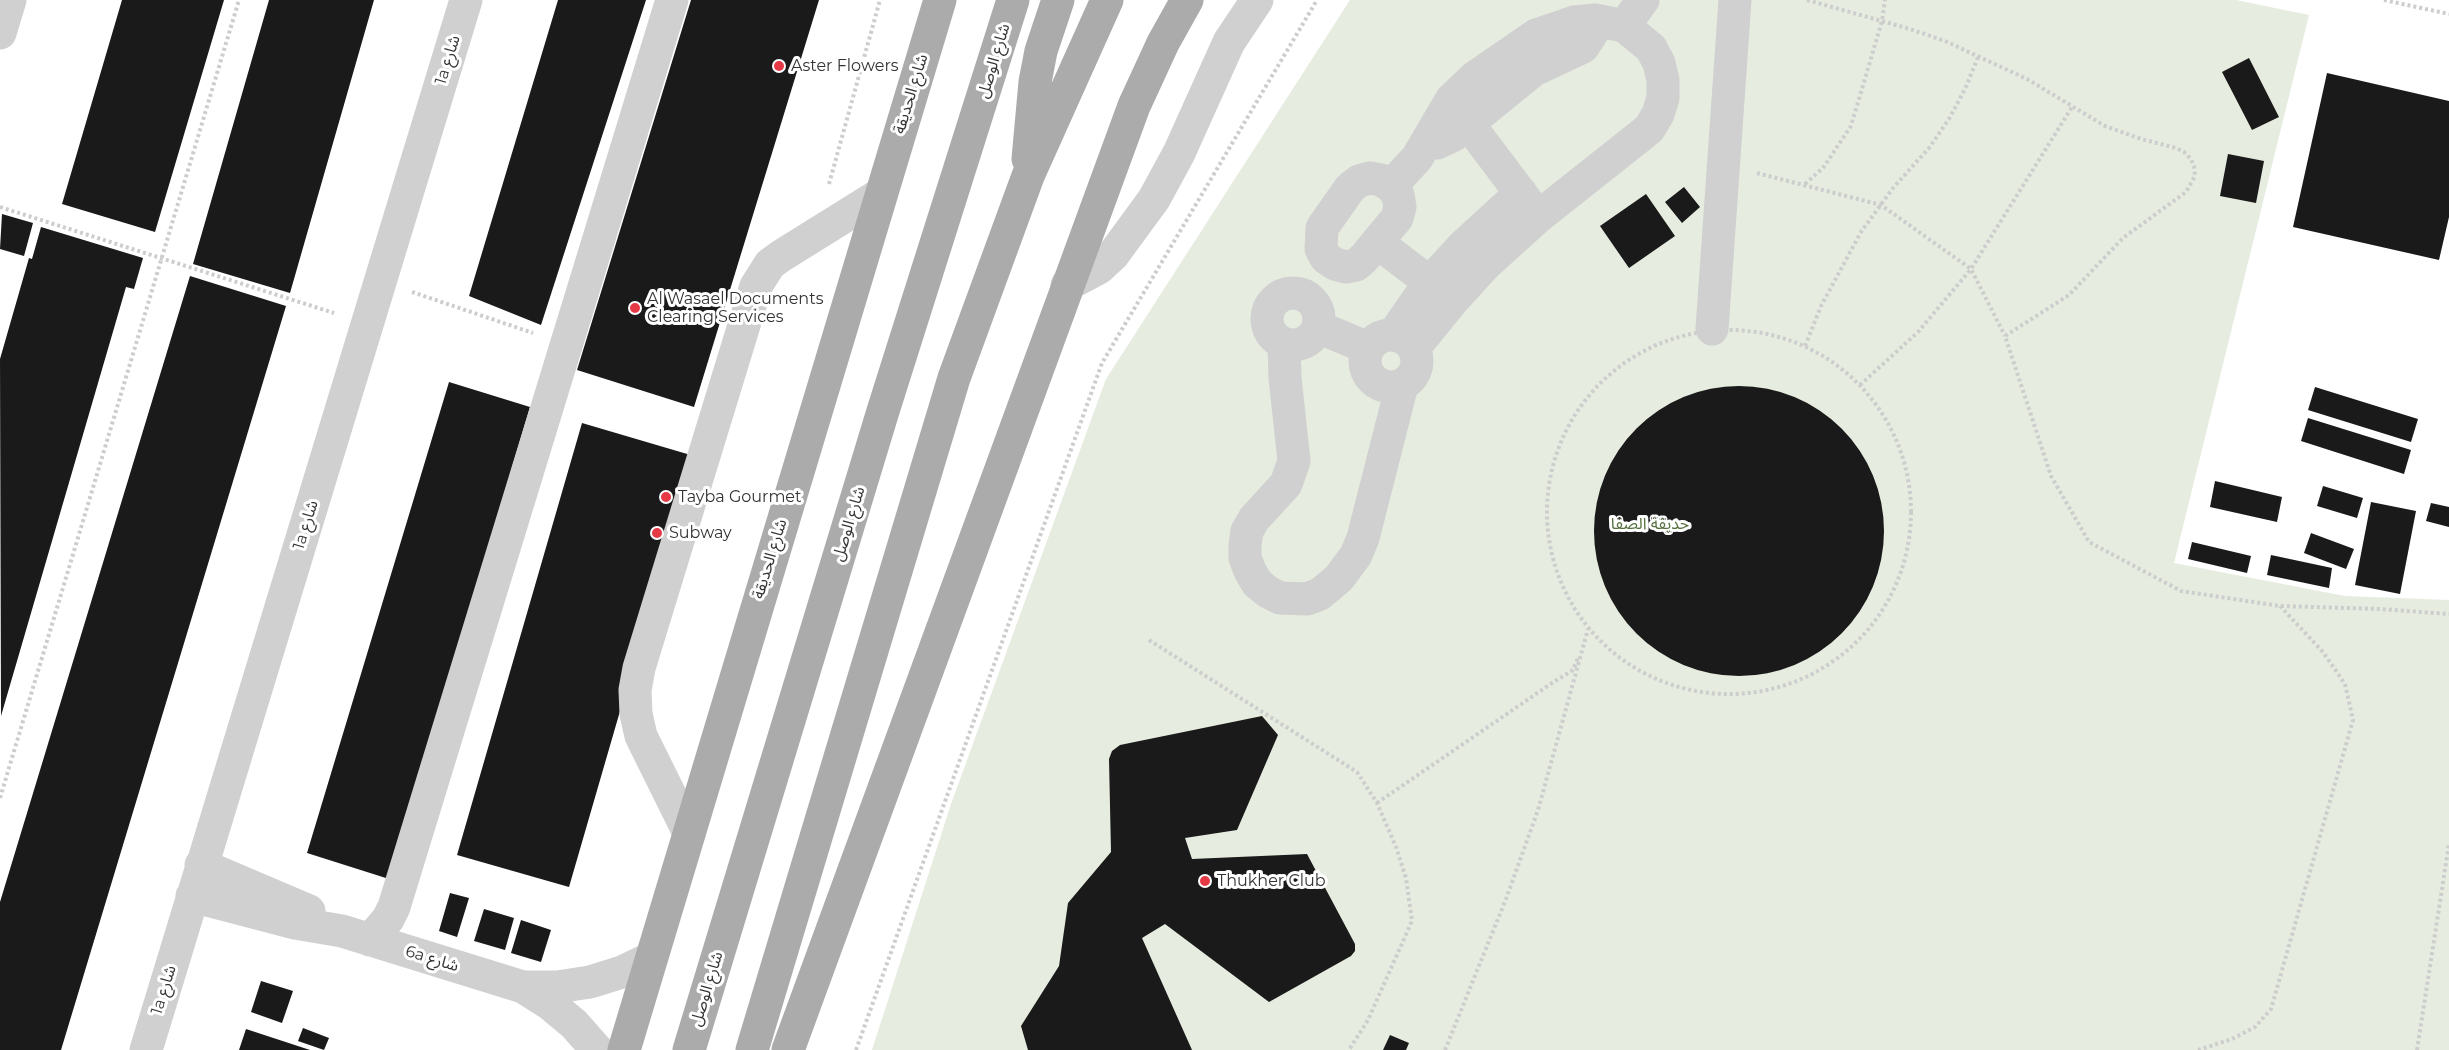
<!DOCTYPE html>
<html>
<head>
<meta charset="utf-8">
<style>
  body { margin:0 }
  canvas { display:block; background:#fff }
</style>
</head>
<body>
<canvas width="2449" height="1050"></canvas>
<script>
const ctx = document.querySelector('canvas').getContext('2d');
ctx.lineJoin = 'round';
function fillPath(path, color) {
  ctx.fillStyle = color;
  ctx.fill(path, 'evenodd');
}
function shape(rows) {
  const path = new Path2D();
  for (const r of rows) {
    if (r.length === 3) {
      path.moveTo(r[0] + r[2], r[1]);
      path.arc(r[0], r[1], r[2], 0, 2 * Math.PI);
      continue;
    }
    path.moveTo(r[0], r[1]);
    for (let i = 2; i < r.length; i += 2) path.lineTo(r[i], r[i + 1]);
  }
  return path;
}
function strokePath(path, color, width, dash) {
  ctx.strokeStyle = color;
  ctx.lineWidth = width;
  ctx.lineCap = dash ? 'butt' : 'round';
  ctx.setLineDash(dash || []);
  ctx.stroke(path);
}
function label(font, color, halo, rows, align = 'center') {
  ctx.font = font + ' Montserrat,"Noto Sans Arabic",sans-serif';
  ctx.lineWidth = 6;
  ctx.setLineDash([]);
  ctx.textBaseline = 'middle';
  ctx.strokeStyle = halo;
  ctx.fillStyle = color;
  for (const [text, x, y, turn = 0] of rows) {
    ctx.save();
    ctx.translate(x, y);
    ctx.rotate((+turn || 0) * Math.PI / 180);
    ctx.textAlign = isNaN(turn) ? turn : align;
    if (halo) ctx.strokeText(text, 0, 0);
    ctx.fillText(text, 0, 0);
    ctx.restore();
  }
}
fillPath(shape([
  [1350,0,2236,0,2309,15,2174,563,2345,596,2449,600,2449,1050,872,1050,951,804,1106,379]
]), '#e6ecdf');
fillPath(shape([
  [122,0,224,0,155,232,62,204],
  [269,0,374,0,290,293,193,264],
  [558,0,646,0,541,325,469,296],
  [691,0,819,0,694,407,577,370],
  [2249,58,2279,117,2252,130,2222,72],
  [2327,73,2449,101,2449,217,2439,260,2293,227],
  [2228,154,2264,161,2256,203,2220,196],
  [1684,187,1700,207,1682,223,1665,202],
  [1646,194,1675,236,1629,268,1600,226],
  [2,214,33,223,24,256,0,249],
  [41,227,143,258,134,289,126,287,1,716,0,359,29,258,32,259],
  [190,276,286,306,61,1050,0,1050,0,902],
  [449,382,530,407,389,879,307,853],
  [1739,531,145],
  [2315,387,2418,419,2411,442,2308,410],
  [2308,418,2411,450,2404,474,2301,441],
  [582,423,694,456,569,887,457,855],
  [2215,481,2282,497,2277,522,2210,507],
  [2323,486,2363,498,2357,518,2317,506],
  [2371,502,2416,511,2400,594,2355,585],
  [2431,503,2449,507,2449,527,2426,521],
  [2311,533,2354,549,2346,569,2304,553],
  [2192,542,2251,556,2247,573,2188,559],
  [2271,555,2332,568,2329,588,2267,575],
  [1262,716,1278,735,1237,830,1185,838,1192,859,1307,854,1355,944,1355,951,1351,956,1269,1002,1165,924,1142,938,1192,1050,1028,1050,1021,1026,1059,966,1068,903,1111,852,1109,759,1112,751,1120,745],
  [450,893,469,898,457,937,439,931],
  [484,909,514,918,505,950,474,941],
  [521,920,551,930,541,962,511,953],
  [261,981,293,991,282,1023,251,1012],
  [303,1028,329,1038,324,1050,298,1041],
  [246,1029,310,1050,239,1050],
  [1390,1035,1409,1043,1406,1050,1383,1050]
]), '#1a1a1a');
strokePath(shape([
  [1807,0,1910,29,1945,41,2027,79,2105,126,2141,139,2176,148,2184,152,2191,159,2194,166,2195,176,2186,192,2123,238,2069,295,2005,336,2051,476,2089,542,2181,591,2280,606,2380,609,2449,614],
  [2384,0,2449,14],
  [1757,173,1881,205,1971,269,2005,336],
  [829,184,880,0],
  [1805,184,1823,168,1851,126,1882,21,1885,0],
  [0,207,334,313],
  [412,292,533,333],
  [1729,512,182],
  [1805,346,1821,306,1861,232,1893,188,1929,148,1949,119,1965,89,1979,55],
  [1860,385,1918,332,1971,269,2072,107],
  [1149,640,1357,772,1377,803,1396,847,1406,878,1412,921,1368,1020,1349,1050],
  [0,798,239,0],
  [1377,803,1552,683,1573,670,1578,658],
  [856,1050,1102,363,1317,0],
  [1445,1050,1506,899,1538,810,1588,629],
  [2198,1050,2232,1039,2255,1027,2271,1009,2353,720,2345,684,2323,652,2280,606],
  [2417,1050,2449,844]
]), '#cdcdcd', 4, [3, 3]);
strokePath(shape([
  [1624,26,1643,0],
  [0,33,10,0],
  [1455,106,1534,211],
  [1428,143,1437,143,1454,135,1534,70,1583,47,1594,30,1595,20],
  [1370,178,1381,180,1391,186,1398,195,1400,207,1397,218,1364,258,1356,265,1346,267,1335,264,1326,258,1321,249,1322,228,1350,188,1359,181,1370,178],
  [1391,186,1417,158,1451,100,1475,77,1536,35,1574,22,1595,20,1624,26,1651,48,1659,63,1663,80,1663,98,1658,114,1649,129,1538,217,1485,265,1453,300,1414,348],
  [1378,243,1446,295],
  [1067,285,1099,268,1113,255,1154,199,1179,153,1229,42,1257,0],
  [1293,319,26],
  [1318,327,1368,348],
  [1712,329,1735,0],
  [1391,361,26],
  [1393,335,1430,282,1463,246,1521,193],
  [1284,344,1285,378,1294,461,1286,484,1254,519,1247,531,1245,545,1245,558,1250,571,1257,583,1268,592,1280,598,1307,599,1320,594,1339,578,1356,555,1363,538,1402,385],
  [689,833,641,736,636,714,635,690,639,668,756,286,770,264,781,256,879,195],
  [201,865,309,911],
  [192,896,295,923,342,931,523,987,550,1004,574,1024,597,1050],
  [370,940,388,919,394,907,672,0],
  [523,987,557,987,590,982,622,972,651,958],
  [146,1050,466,0]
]), '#d0d0d0', 33);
strokePath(shape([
  [1028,159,1035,82,1041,51,1058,0],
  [624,1050,940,0],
  [689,1050,883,411,1013,0],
  [752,1050,954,378,1028,176,1107,0],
  [788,1050,1134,106,1163,43,1187,0]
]), '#ababab', 33);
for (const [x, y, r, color] of [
  [779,66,6,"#e63946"],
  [635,308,6,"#e63946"],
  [666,497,6,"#e63946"],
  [657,533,6,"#e63946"],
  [1205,881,6,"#e63946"]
]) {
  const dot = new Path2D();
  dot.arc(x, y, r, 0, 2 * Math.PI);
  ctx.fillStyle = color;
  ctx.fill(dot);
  strokePath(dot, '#fff', 2);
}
label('16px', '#333', '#fff', [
  ["1a شارع",448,60,-73],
  ["شارع الوصل",994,61,-73],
  ["شارع الحديقة",911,94,-73],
  ["شارع الوصل",849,524,-73],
  ["1a شارع",306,525,-73],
  ["شارع الحديقة",770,559,-73],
  ["6a شارع",432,959,17],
  ["شارع الوصل",707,989,-73],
  ["1a شارع",164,990,-73]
]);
label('16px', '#333', '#fff', [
  ["Aster Flowers",791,66],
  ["Al Wasael Documents",647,299],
  ["Clearing Services",647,317],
  ["Tayba Gourmet",678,497],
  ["Subway",669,533],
  ["Thukher Club",1217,881]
], 'left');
label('16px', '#56703f', '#fff', [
  ["حديقة الصفا",1650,524]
]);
</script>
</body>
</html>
